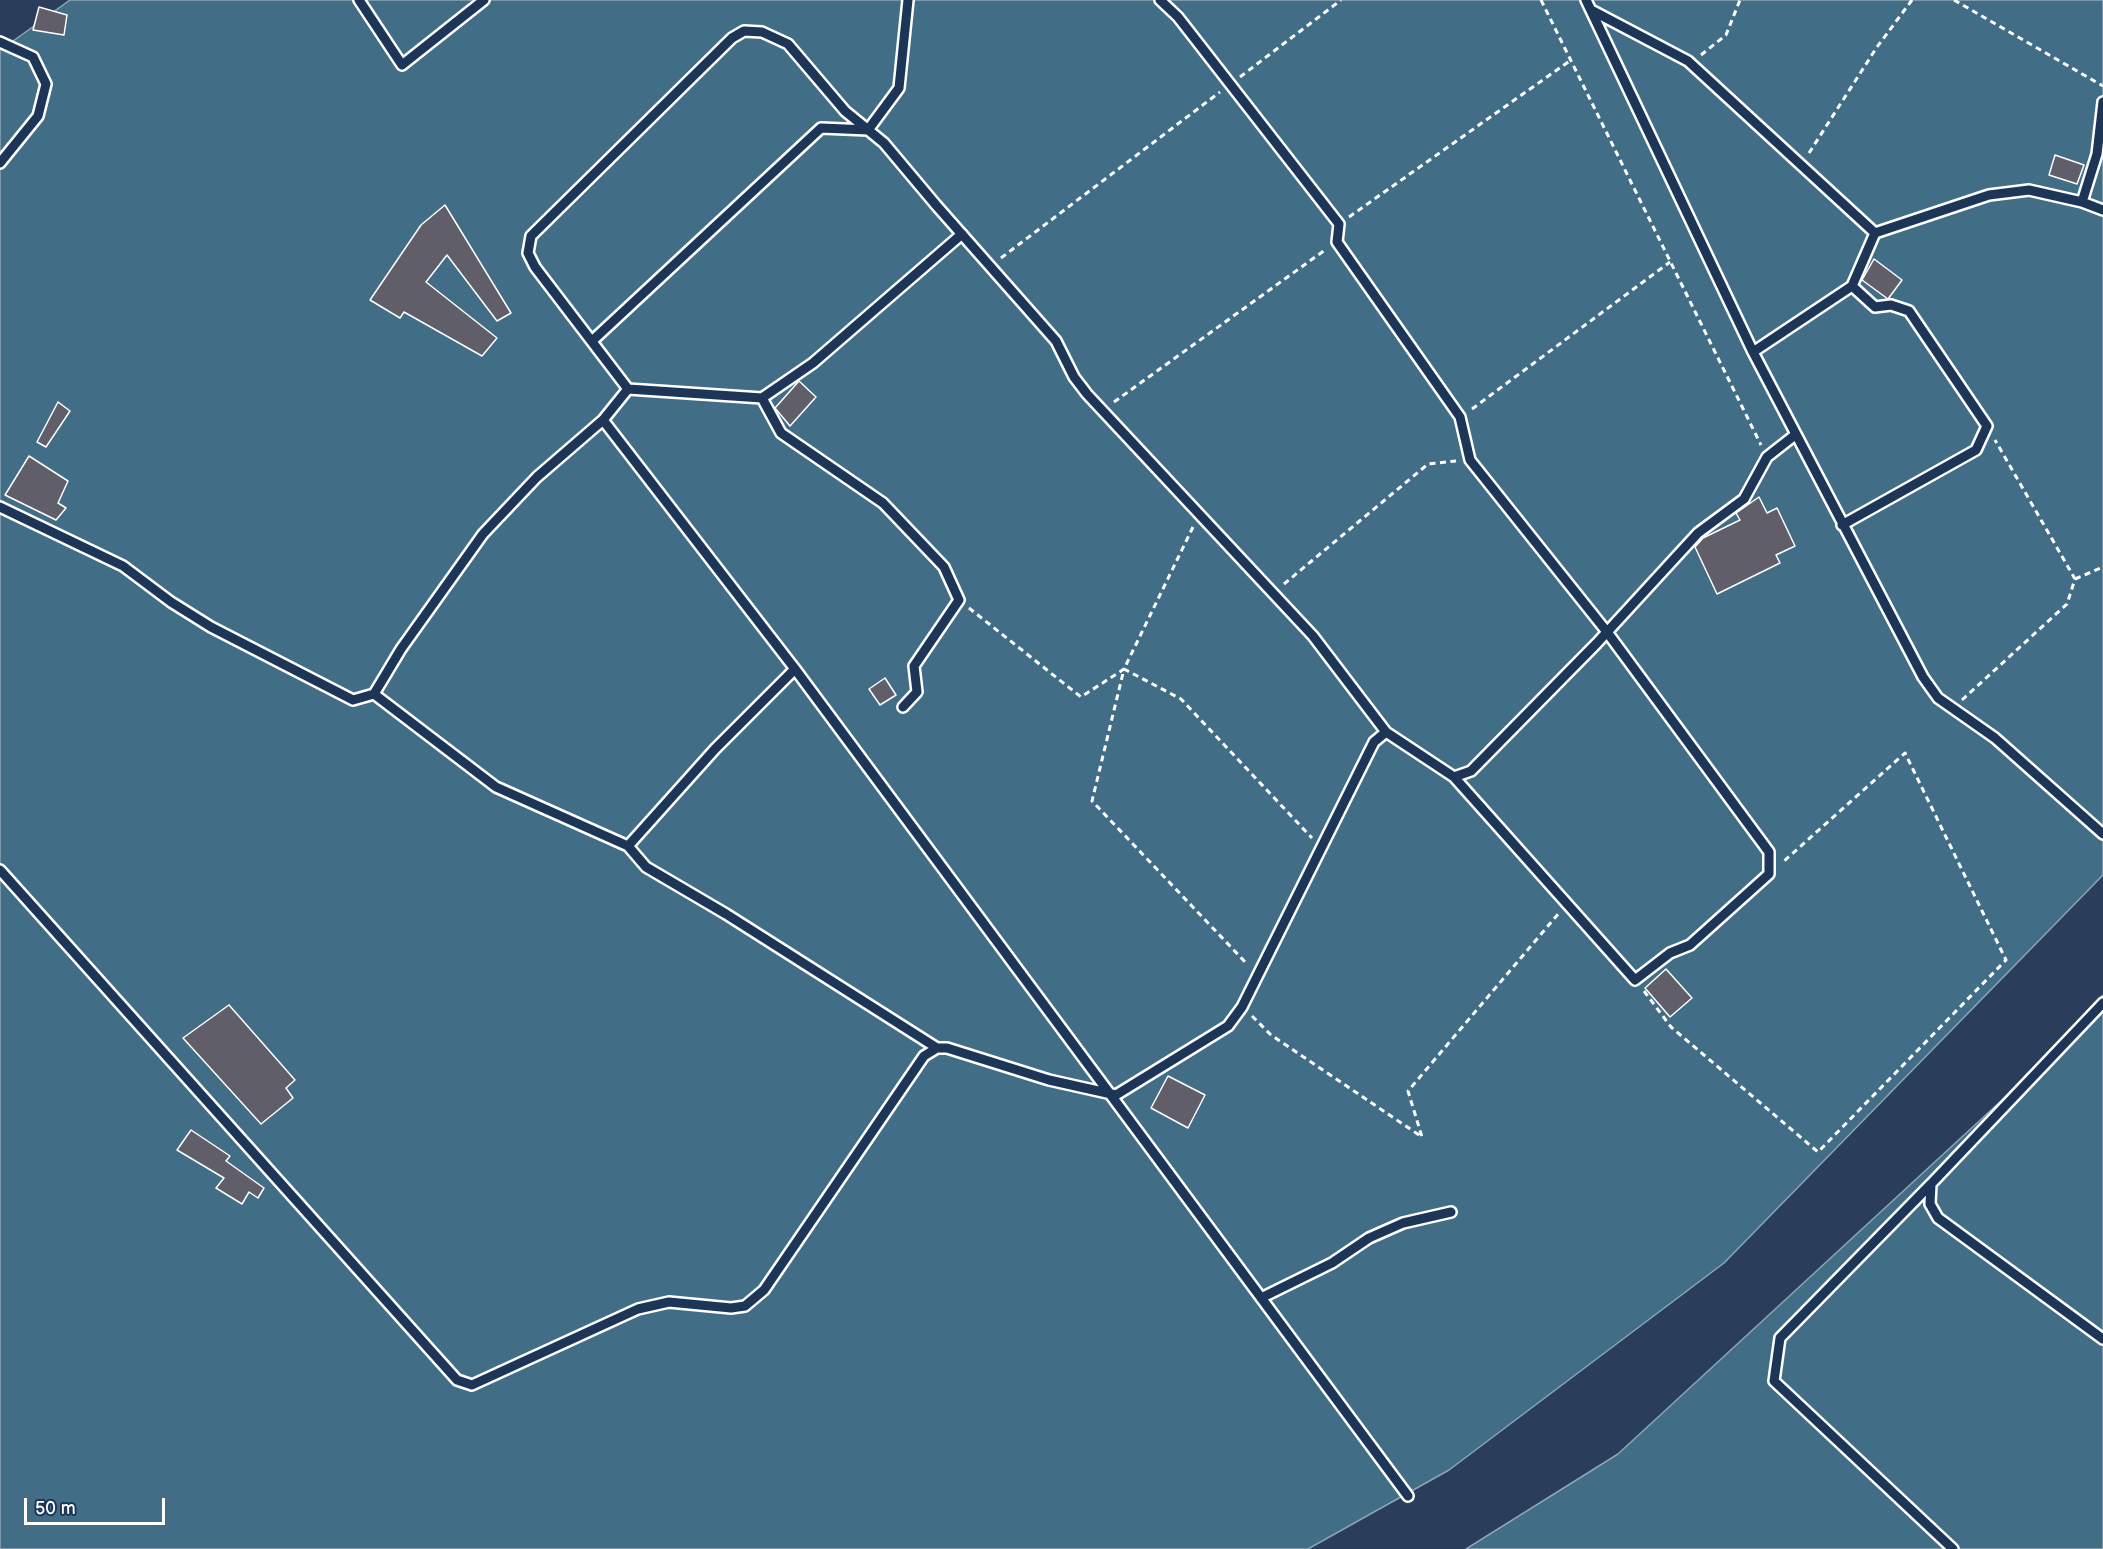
<!DOCTYPE html>
<html>
<head>
<meta charset="utf-8">
<style>
  body { margin:0 }
  #map { position:relative; width:2103px; height:1549px; overflow:hidden; background:#2a3d5b; font-family:"Balsamiq Sans",sans-serif }
  canvas { display:block }
  .scale { position:absolute; left:24px; top:1498px; width:141px; height:27px; box-sizing:border-box; border:3px solid #fff; border-top:0; padding-left:8px; font-size:18px; line-height:21px; white-space:nowrap; color:#fff; -webkit-text-stroke:4px #1d3557; paint-order:stroke }
</style>
</head>
<body>
<div id="map">
<canvas width="2103" height="1549"></canvas>
<div class="scale">50 m</div>
</div>
<script>
const ctx = document.querySelector('canvas').getContext('2d');
ctx.lineJoin = 'round';
function fillPath(path, color) {
  ctx.fillStyle = color;
  ctx.fill(path, 'evenodd');
}
function shape(rows) {
  const path = new Path2D();
  for (const r of rows) {
    path.moveTo(r[0], r[1]);
    for (let i = 2; i < r.length; i += 2) path.lineTo(r[i], r[i + 1]);
  }
  return path;
}
function strokePath(path, color, width, dash) {
  ctx.strokeStyle = color;
  ctx.lineWidth = width;
  ctx.lineCap = dash ? 'butt' : 'round';
  ctx.setLineDash(dash || []);
  ctx.stroke(path);
}
const water = shape([
  [70,0,2103,0,2103,875,1724,1263,1449,1470,1308,1549,0,1549,0,40,9,44,70,0],
  [2103,995,2103,1549,1466,1549,1618,1454,2002,1100,2103,995]
]);
fillPath(water, '#416d86');
strokePath(water, '#8da7b6', 1.5);
const building = shape([
  [39,7,67,15,64,35,33,30,39,7],
  [2055,155,2084,165,2077,184,2049,175,2055,155],
  [445,205,511,313,497,321,447,255,426,282,497,338,482,356,404,312,400,318,370,300,421,225,445,205],
  [1874,259,1902,280,1888,299,1862,280,1874,259],
  [799,381,816,397,790,426,775,408,799,381],
  [58,402,70,411,46,447,37,442,58,402],
  [29,456,68,481,58,503,66,508,56,520,5,495,29,456],
  [1759,497,1767,513,1777,508,1795,546,1776,555,1780,563,1717,594,1695,547,1703,538,1740,520,1736,513,1759,497],
  [885,678,896,695,880,705,869,689,885,678],
  [1666,969,1692,998,1670,1017,1645,988,1666,969],
  [229,1005,295,1080,286,1088,293,1098,261,1124,183,1038,229,1005],
  [1168,1076,1205,1095,1188,1128,1151,1108,1168,1076],
  [191,1130,230,1156,226,1161,264,1188,258,1198,249,1192,242,1204,216,1188,224,1178,177,1150,191,1130]
]);
fillPath(building, '#5f5e69');
strokePath(building, '#fff', 1.5);
const service = shape([
  [359,0,402,65,484,0],
  [1160,0,1178,17,1339,224,1337,242,1460,417,1470,460,1607,632,1769,852,1769,874,1690,945,1670,953,1635,980,1454,777],
  [1586,0,1753,352,1923,677,1938,698,1995,738,2103,834],
  [1593,11,1688,61,1875,233,1989,195,2029,190,2082,202,2103,210],
  [0,42,33,57,46,84,38,116,0,163],
  [2082,202,2097,154,2103,102],
  [1852,286,1875,233],
  [592,341,821,128,868,130,899,88,908,0],
  [1753,352,1852,286,1875,307,1891,305,1909,311,1987,426,1976,450,1842,525],
  [628,389,762,398,813,363,962,234],
  [762,398,781,433,883,503,944,567,959,600,914,666,917,692,903,707],
  [603,420,795,669],
  [0,507,123,566,171,602,211,627,353,700,374,694,401,649,483,534,537,477,603,420,628,389,535,267,528,253,531,236,732,38,744,31,762,32,788,44,845,111,884,143,936,205,1056,341,1074,377,1087,394,1313,636,1386,732],
  [374,694,496,787,628,846],
  [0,870,457,1380,472,1385,638,1309,669,1302,731,1308,745,1306,764,1290,924,1056,937,1048,947,1048,1049,1080,1116,1095,1228,1026,1242,1007,1374,742,1386,732,1454,777,1471,771,1597,643,1698,533,1744,499,1767,457,1795,435],
  [2103,1003,1931,1184,1930,1204,1938,1218,2103,1339],
  [937,1048,726,914,646,867,628,846,715,749,795,669,1408,1496],
  [1931,1184,1780,1338,1774,1381,1953,1549],
  [1261,1298,1332,1263,1369,1238,1403,1223,1451,1212]
]);
strokePath(service, '#fff', 14);
strokePath(shape([
  [1541,0,1761,445],
  [1954,0,2103,86],
  [1701,55,1726,35,1740,0],
  [1240,77,1341,0],
  [1809,153,1877,47,1912,0],
  [1349,217,1571,60],
  [1001,258,1220,92],
  [1114,402,1325,250],
  [1472,409,1670,262],
  [1193,527,1124,669,1181,699,1312,838],
  [2075,579,2103,567],
  [1284,584,1428,464,1456,461],
  [969,608,1081,697,1124,669,1092,801,1248,965],
  [1962,700,2067,604,2075,579,1995,440],
  [1644,991,1671,1027,1818,1152,2006,960,1905,753,1784,861],
  [1252,1016,1271,1035,1422,1137,1408,1091,1559,913]
]), '#fff', 3, [6, 4.5]);
strokePath(service, '#1d3557', 9);
</script>
</body>
</html>
